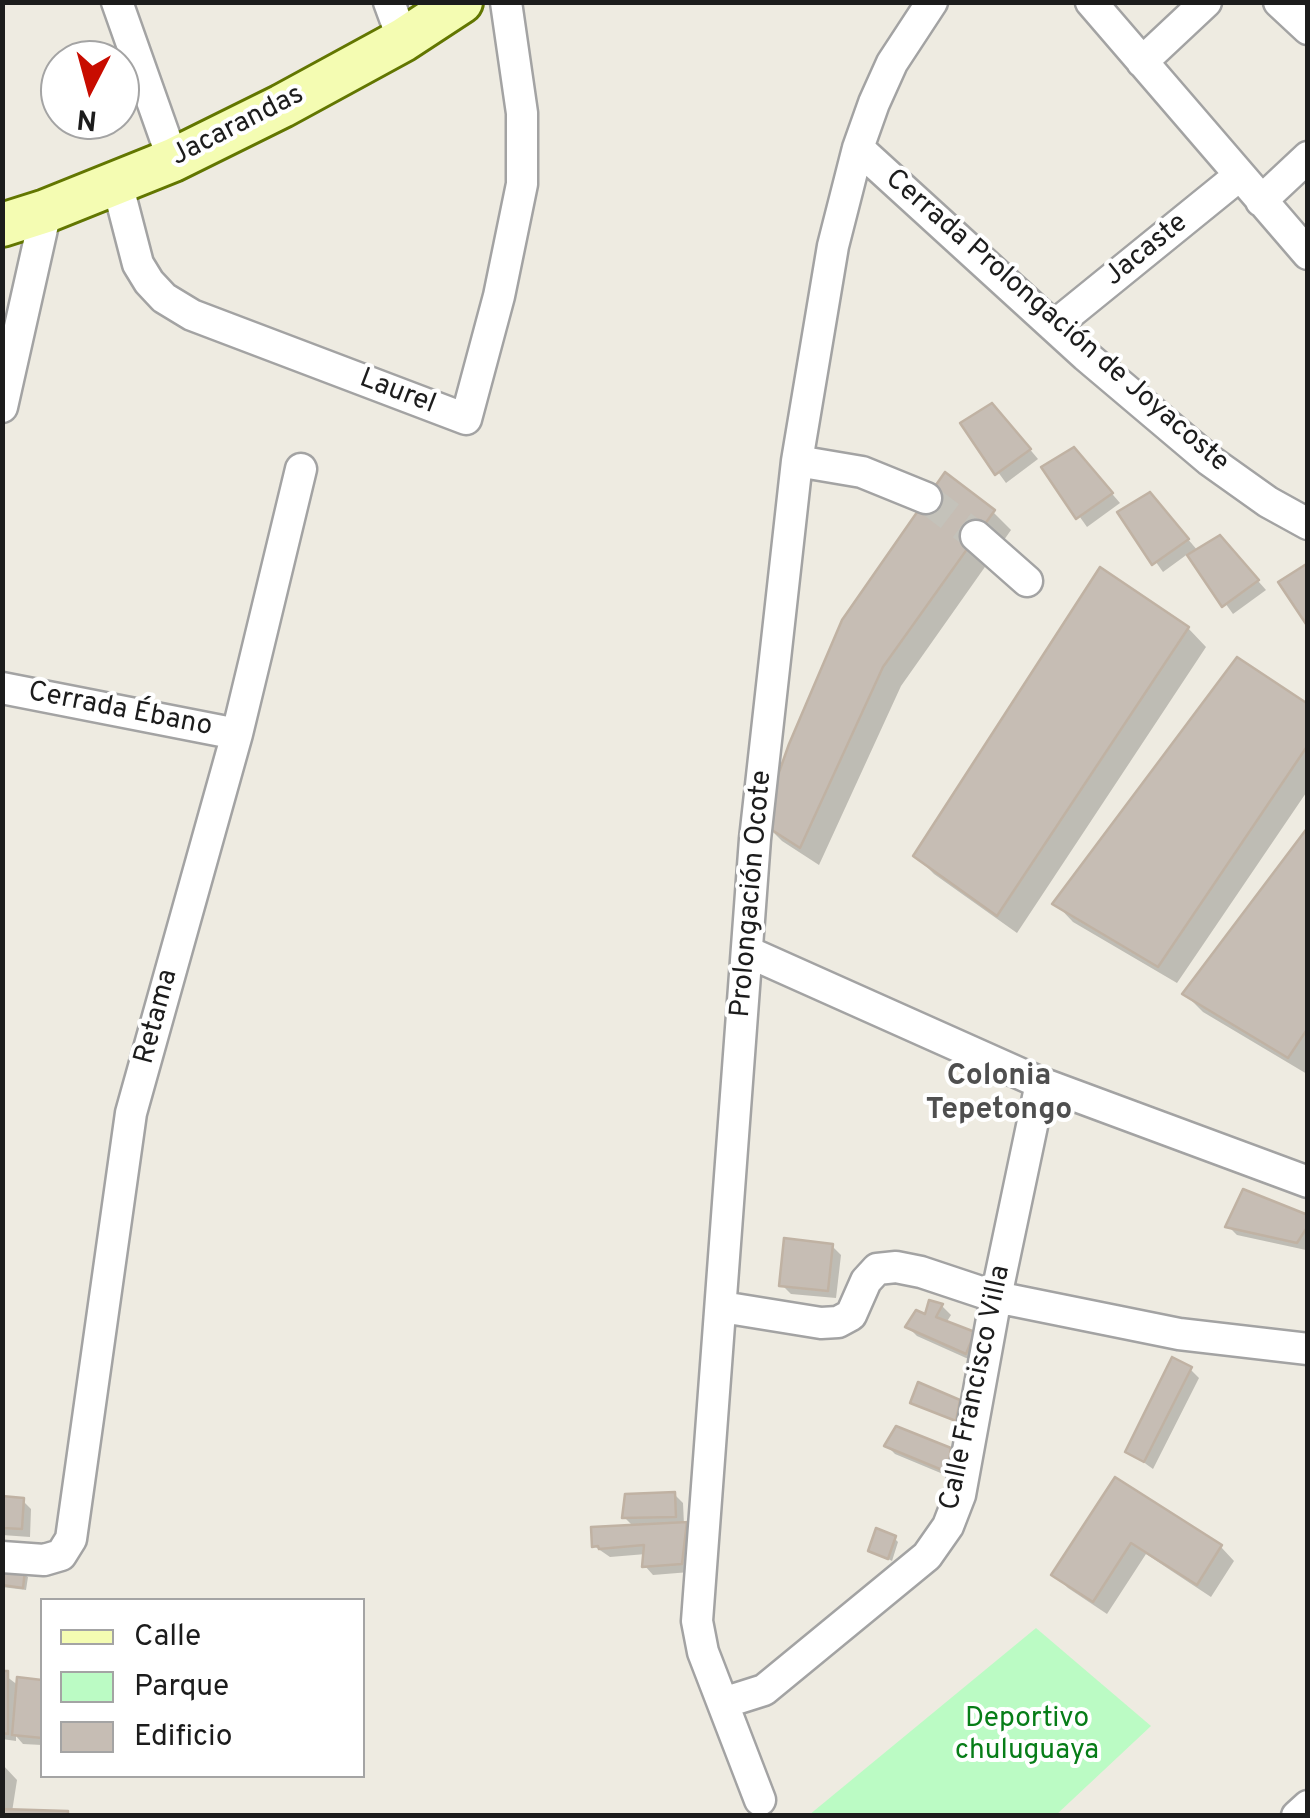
<!DOCTYPE html>
<html>
<head>
<meta charset="utf-8">
<style>
  body { margin:0 }
  #map { position:relative; width:1310px; height:1818px; overflow:hidden; background:#eeebe1; font-family:Overpass,sans-serif }
  canvas { display:block }
  .frame { position:absolute; inset:0; border:5px solid #1c1c1c; pointer-events:none }
  .legend { position:absolute; left:40px; top:1598px; width:325px; height:180px; box-sizing:border-box; background:#fff; border:2px solid #a4a4a4; margin:0; padding:12px 18px; list-style:none; font-size:30px; color:#1c1c1c }
  .legend li { display:flex; align-items:center; gap:20px; height:50px }
  .legend b { width:50px; border:2px solid #a4a4a4 }
  .north { position:absolute; left:40px; top:40px; width:100px; height:100px; box-sizing:border-box; background:#fff; border:2px solid #a4a4a4; border-radius:50%; rotate:186deg; font-size:28px; font-weight:700; line-height:40px; text-align:center; color:#1c1c1c }
  .north::after { content:''; display:block; margin:auto; width:35px; height:45px; background:#c80c00; clip-path:polygon(50% 0,100% 100%,50% 72%,0 100%) }
</style>
</head>
<body>
<div id="map">
<canvas width="1310" height="1818"></canvas>
<div class="frame"></div>
<ul class="legend">
<li><b style="height:12px;background:#f4fcb2"></b>Calle</li>
<li><b style="height:28px;background:#bbfbc4"></b>Parque</li>
<li><b style="height:28px;background:#c6bdb4"></b>Edificio</li>
</ul>
<div class="north">N</div>
</div>
<script>
const ctx = document.querySelector('canvas').getContext('2d');
ctx.lineJoin = 'round';
function fillPath(path, color) {
  ctx.fillStyle = color;
  ctx.fill(path, 'evenodd');
}
function shape(rows) {
  const path = new Path2D();
  for (const r of rows) {
    path.moveTo(r[0], r[1]);
    for (let i = 2; i < r.length; i += 2) path.lineTo(r[i], r[i + 1]);
  }
  return path;
}
function strokePath(path, color, width, dash) {
  ctx.strokeStyle = color;
  ctx.lineWidth = width;
  ctx.lineCap = dash ? 'butt' : 'round';
  ctx.setLineDash(dash || []);
  ctx.stroke(path);
}
function label(font, color, halo, rows, align = 'center') {
  ctx.font = font + ' Overpass,sans-serif';
  ctx.lineWidth = 8;
  ctx.setLineDash([]);
  ctx.textBaseline = 'middle';
  ctx.strokeStyle = halo;
  ctx.fillStyle = color;
  for (const [text, x, y, turn = 0] of rows) {
    ctx.save();
    ctx.translate(x, y);
    ctx.rotate((+turn || 0) * Math.PI / 180);
    ctx.textAlign = isNaN(turn) ? turn : align;
    if (halo) ctx.strokeText(text, 0, 0);
    ctx.fillText(text, 0, 0);
    ctx.restore();
  }
}
fillPath(shape([
  [1036,1628,1151,1726,1056,1815,809,1815]
]), '#bbfbc4');
fillPath(shape([
  [1001,415,1038,459,1006,483,963,424],
  [1082,459,1120,503,1087,527,1045,468],
  [1158,504,1198,551,1228,547,1266,590,1233,614,1189,553,1163,572,1121,513],
  [993,512,1011,530,901,686,819,865,782,841,764,823],
  [1188,628,1206,647,1017,933,934,874,916,856],
  [1308,707,1308,790,1177,983,1073,922,1055,903],
  [1308,831,1308,1073,1307,1074,1203,1012,1185,994],
  [1308,1218,1306,1250,1237,1235,1228,1226],
  [832,1246,841,1255,836,1298,791,1294,782,1285],
  [931,1303,942,1306,951,1315,946,1323,974,1334,983,1343,975,1362,917,1336,908,1327,927,1317],
  [1190,1369,1199,1378,1153,1469,1128,1451],
  [887,1446,949,1450,958,1459,955,1479,895,1454],
  [1115,1480,1221,1547,1234,1561,1211,1597,1146,1554,1107,1614,1068,1588,1054,1574],
  [674,1494,683,1503,684,1525,695,1533,690,1572,653,1575,645,1566,646,1554,610,1557,594,1546,634,1527,624,1517],
  [2,1499,22,1500,31,1509,30,1537,2,1535],
  [894,1538,898,1542,892,1561,871,1550],
  [2,1571,24,1574,28,1577,26,1590,2,1587],
  [2,1673,19,1686,19,1680,42,1682,42,1745,23,1744,16,1736,16,1741,2,1739],
  [2,1764,17,1780,12,1812,69,1816,2,1816]
]), '#0003');
const building = shape([
  [992,403,1031,449,995,475,960,423,992,403],
  [1074,447,1113,493,1076,519,1041,467,1074,447],
  [945,472,995,510,883,667,800,848,761,823,789,744,842,620,945,472],
  [1150,492,1189,539,1152,565,1117,512,1150,492],
  [1220,535,1259,580,1222,607,1187,555,1220,535],
  [1308,563,1308,627,1278,582,1308,563],
  [1100,567,1189,627,997,916,913,856,1100,567],
  [1237,657,1308,704,1308,745,1158,967,1052,904,1237,657],
  [1308,827,1308,1028,1288,1058,1182,994,1308,827],
  [1243,1189,1308,1215,1308,1226,1297,1243,1225,1227,1243,1189],
  [784,1238,833,1244,828,1291,779,1286,784,1238],
  [929,1300,943,1304,936,1317,975,1332,966,1354,905,1327,916,1310,925,1314,929,1300],
  [1172,1357,1192,1367,1144,1462,1125,1452,1172,1357],
  [918,1382,960,1400,956,1421,910,1403,918,1382],
  [896,1426,951,1448,947,1472,884,1446,896,1426],
  [1115,1477,1222,1545,1197,1585,1131,1543,1093,1602,1051,1575,1115,1477],
  [675,1492,676,1517,622,1518,625,1494,675,1492],
  [2,1496,24,1498,22,1529,2,1528,2,1496],
  [687,1522,682,1564,642,1567,644,1545,599,1549,598,1546,592,1547,591,1527,687,1522],
  [876,1528,896,1536,888,1559,868,1551,876,1528],
  [2,1568,25,1571,23,1588,2,1585,2,1568],
  [2,1671,8,1671,8,1734,2,1733,2,1671],
  [17,1677,42,1680,42,1738,12,1735,17,1677],
  [2,1809,68,1811,68,1816,2,1816,2,1809]
]);
fillPath(building, '#c6bdb4');
strokePath(building, '#c0b2a3', 2.5);
strokePath(shape([
  [926,498,976,536]
]), '#c4c2ba', 30, [30, 15]);
const street = shape([
  [117,2,173,160],
  [389,2,403,40],
  [1091,2,1308,254],
  [1279,2,1308,29],
  [1142,62,1206,2],
  [858,148,1086,356,1209,460,1268,502,1308,524],
  [117,183,138,264,149,282,164,298,192,315,466,419,499,296,522,184,522,113,506,2],
  [1261,201,1308,157],
  [1054,326,1240,175],
  [2,407,46,211],
  [797,461,862,472,926,498],
  [976,536,1027,581],
  [2,688,237,734],
  [748,952,1041,1083,1308,1182],
  [722,1307,821,1323,838,1322,851,1315,866,1281,877,1269,896,1267,921,1272,996,1297,1179,1334,1308,1349],
  [2,1557,44,1560,61,1555,71,1539,131,1113,237,734,301,469],
  [723,1703,764,1690,927,1556,948,1526,960,1495,996,1297,1041,1083],
  [760,1800,703,1652,697,1621,755,839,797,461,833,246,858,148,874,103,892,63,932,2],
  [1297,1816,1308,1806]
]);
const secondary = shape([
  [2,225,46,211,173,160,282,106,403,40,461,2]
]);
strokePath(street, '#a3a3a3', 35);
strokePath(secondary, '#627600', 48);
strokePath(street, '#fff', 30);
strokePath(secondary, '#f4fcb2', 42);
label('28px', '#1c1c1c', '#fff', [
  ["Jacarandas",238,127,-27],
  ["Jacaste",1147,251,-39],
  ["Cerrada Prolongación de Joyacoste",1056,322,41],
  ["Laurel",397,393,21],
  ["Cerrada Ébano",120,711,11],
  ["Prolongación Ocote",753,894,-85],
  ["Retama",158,1017,-75],
  ["Calle Francisco Villa",977,1388,-78]
]);
label('28px', '#077d18', '#fff', [
  ["Deportivo",1027,1720],
  ["chuluguaya",1027,1752]
]);
label('bold 30px', '#4f4f4f', '#fff', [
  ["Colonia",999,1078],
  ["Tepetongo",999,1112]
]);
</script>
</body>
</html>
